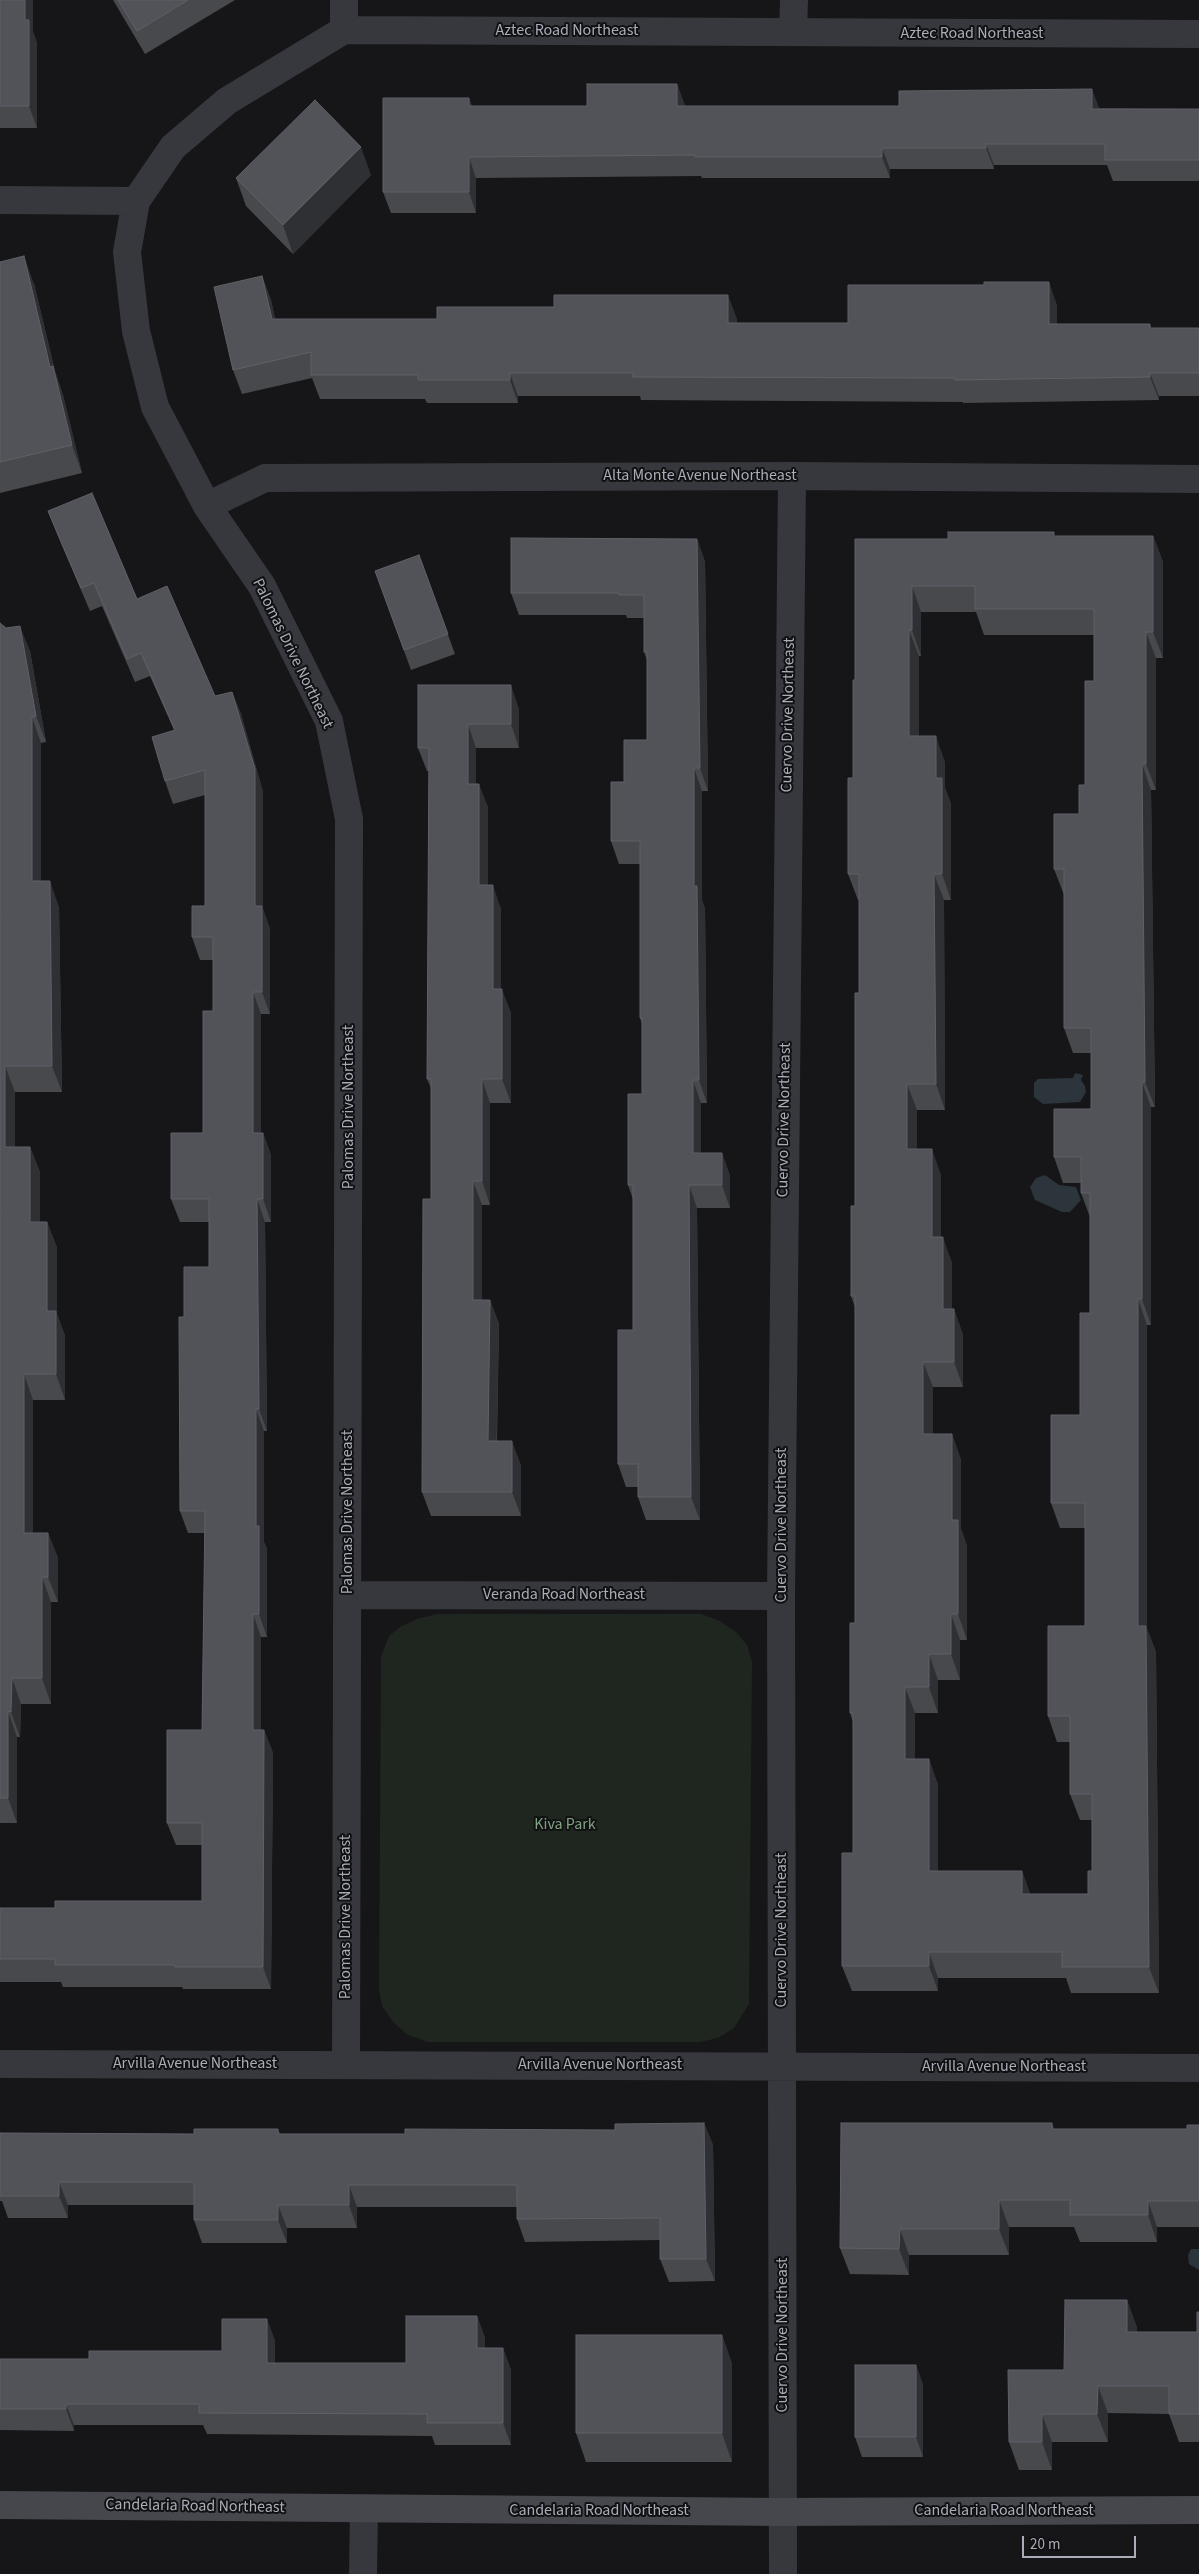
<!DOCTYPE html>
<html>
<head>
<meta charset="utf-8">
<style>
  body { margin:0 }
  #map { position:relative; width:1199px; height:2574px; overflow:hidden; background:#161618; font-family:"Source Sans 3",sans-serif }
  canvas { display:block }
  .scale { position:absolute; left:1022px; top:2536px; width:114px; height:22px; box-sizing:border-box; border:2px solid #a8adb8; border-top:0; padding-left:6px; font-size:15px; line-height:18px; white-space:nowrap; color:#a8adb8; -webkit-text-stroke:4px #111113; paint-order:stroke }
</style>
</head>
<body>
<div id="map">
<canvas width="1199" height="2574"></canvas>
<div class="scale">20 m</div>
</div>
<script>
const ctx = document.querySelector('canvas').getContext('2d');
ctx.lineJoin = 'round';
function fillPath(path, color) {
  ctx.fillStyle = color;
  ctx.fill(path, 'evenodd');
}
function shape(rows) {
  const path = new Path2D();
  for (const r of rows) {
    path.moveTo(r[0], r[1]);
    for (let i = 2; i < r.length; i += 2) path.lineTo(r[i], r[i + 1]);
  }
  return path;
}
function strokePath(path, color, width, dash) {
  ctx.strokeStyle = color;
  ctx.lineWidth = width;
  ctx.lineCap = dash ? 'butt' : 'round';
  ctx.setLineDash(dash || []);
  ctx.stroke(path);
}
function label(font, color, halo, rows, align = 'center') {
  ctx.font = font + ' "Source Sans 3",sans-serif';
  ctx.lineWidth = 4;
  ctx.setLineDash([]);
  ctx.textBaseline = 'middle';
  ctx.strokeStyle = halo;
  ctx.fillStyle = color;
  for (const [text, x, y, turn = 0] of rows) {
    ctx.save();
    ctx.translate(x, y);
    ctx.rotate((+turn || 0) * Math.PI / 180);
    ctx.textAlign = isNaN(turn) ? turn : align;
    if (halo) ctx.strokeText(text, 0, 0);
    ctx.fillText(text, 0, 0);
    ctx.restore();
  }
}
fillPath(shape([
  [437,1614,701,1614,720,1621,736,1632,747,1645,752,1662,749,2004,734,2028,718,2038,700,2042,428,2042,408,2035,394,2023,382,2006,379,1989,381,1657,389,1636,400,1627,417,1619]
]), '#1e261f');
fillPath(shape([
  [1075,1073,1083,1075,1081,1080,1085,1086,1086,1092,1080,1102,1043,1104,1034,1097,1034,1083,1038,1079,1073,1078],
  [1045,1175,1059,1185,1076,1187,1081,1200,1070,1212,1062,1212,1035,1200,1030,1187,1036,1178],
  [1191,2249,1199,2249,1199,2270,1189,2264,1188,2255]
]), '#2c353c');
strokePath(shape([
  [344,0,344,30],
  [793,32,794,0],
  [0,200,136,201],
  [207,506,265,478,792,476,1199,479],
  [348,1595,781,1596],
  [0,2064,1199,2068],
  [346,2064,349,819,329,721,262,586,207,506,155,407,136,331,127,252,136,201,173,147,227,101,344,30,1199,34],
  [363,2574,364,2509],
  [783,2574,781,1596,792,476]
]), '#37383d', 28);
strokePath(shape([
  [0,2505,782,2512,1199,2510]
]), '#45474d', 28);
fillPath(shape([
  [0,0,33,0,33,32,37,43,37,128,0,128],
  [113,0,235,0,145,54],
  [677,84,685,106,1199,109,1199,181,1113,181,1107,165,994,165,994,169,890,169,890,178,702,178,701,176,476,178,476,213,391,213,383,192,469,98,472,106,587,106],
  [371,175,293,254,246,206,236,178],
  [0,262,34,284,55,371,63,395,82,473,0,493],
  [262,276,271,300,275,319,737,319,737,323,848,323,1057,305,1057,324,1150,324,1151,328,1199,328,1199,396,1159,396,1159,400,963,403,963,402,641,400,640,396,518,396,518,403,427,403,425,399,320,399,312,378,242,394,233,370],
  [48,511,137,599,215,696,232,692,241,714,263,792,263,909,270,929,270,1014,261,1014,261,1133,263,1133,271,1155,271,1222,265,1222,267,1431,264,1431,264,1542,267,1549,267,1637,261,1637,261,1730,264,1730,273,1753,271,1989,183,1989,182,1987,63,1987,61,1982,0,1982,0,1908,55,1908,202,1901,202,1845,176,1845,167,1823,202,1730,205,1533,188,1533,180,1511,184,1317,209,1267,209,1222,180,1222,171,1199,203,1133,213,1011,213,960,200,960,192,937,205,906,205,795,173,804,165,781,174,730,150,676,135,682,102,606,90,611,57,534],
  [1055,536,1153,536,1163,562,1163,658,1156,658,1156,790,1151,790,1155,1107,1151,1107,1151,1325,1147,1325,1147,1629,1156,1652,1159,1993,1071,1993,1066,1978,938,1978,938,1991,852,1991,842,1966,853,1853,853,1722,850,1713,855,1623,855,1307,851,1296,855,1206,859,993,859,900,858,900,848,874,853,778,855,680,855,539,948,539],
  [921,612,976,612,984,635,1094,635,1094,681,1085,785,1079,814,1054,869,1064,895,1064,1028,1073,1053,1091,1053,1091,1109,1054,1157,1063,1183,1081,1183,1081,1193,1090,1217,1090,1313,1080,1415,1051,1503,1060,1528,1085,1528,1085,1626,1048,1716,1057,1742,1070,1742,1070,1794,1080,1820,1092,1820,1092,1871,1088,1894,1030,1894,1022,1871,938,1871,938,1785,929,1759,915,1759,915,1713,938,1713,938,1680,960,1680,960,1640,967,1640,967,1546,961,1529,961,1460,952,1434,933,1434,933,1387,963,1387,963,1335,954,1309,952,1309,952,1263,941,1237,941,1175,917,1149,917,1110,945,1110,944,900,951,900,951,804,945,788,945,762,919,736,919,656,921,656],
  [697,539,705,562,708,791,702,791,702,900,705,909,707,1103,701,1103,701,1153,722,1153,730,1176,730,1208,697,1208,700,1520,646,1520,638,1497,638,1487,626,1487,618,1464,633,1330,633,1199,628,1185,642,1094,642,1024,640,1018,640,864,619,864,611,841,624,782,647,740,647,660,644,652,644,618,627,618,626,615,519,615,511,593],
  [419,555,455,654,411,670,375,571],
  [0,623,30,651,46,742,41,743,41,881,59,907,62,1092,15,1092,15,1147,30,1147,40,1172,40,1222,47,1222,57,1248,57,1314,65,1336,65,1400,33,1400,33,1533,48,1533,58,1558,58,1602,51,1602,51,1704,21,1704,20,1737,17,1737,17,1823,0,1823],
  [418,685,519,709,519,748,476,748,476,784,488,807,488,885,501,909,501,989,511,1013,511,1103,490,1103,490,1205,482,1205,482,1300,490,1300,499,1324,497,1441,521,1465,521,1516,431,1516,422,1492,431,1199,431,1088,427,1079,429,771,427,771,418,748],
  [704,2123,713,2145,715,2281,669,2282,660,2259,660,2240,525,2242,517,2219,517,2207,357,2207,357,2228,287,2228,287,2243,202,2243,194,2220,194,2205,68,2205,68,2218,8,2218,2,2201,0,2201,0,2133,194,2134,278,2129,280,2134,405,2134,615,2130],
  [1052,2123,1054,2129,1187,2129,1199,2125,1199,2227,1157,2227,1157,2242,1080,2242,1074,2227,1009,2227,1009,2255,909,2255,909,2275,850,2274,840,2248],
  [1127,2300,1137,2328,1137,2332,1197,2332,1199,2312,1199,2442,1179,2442,1169,2414,1108,2413,1108,2442,1052,2442,1052,2470,1019,2470,1009,2442,1064,2370],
  [477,2316,485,2338,485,2348,503,2348,511,2370,511,2445,435,2445,432,2436,207,2434,203,2425,74,2425,74,2431,0,2430,0,2359,89,2359,222,2351,275,2340,275,2363,406,2363],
  [722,2335,732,2364,732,2462,586,2462,576,2433],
  [916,2365,923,2385,923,2457,862,2457,855,2437]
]), '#47494d');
fillPath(shape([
  [25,0,33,0,33,32,37,43,37,128,29,106,25,20],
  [677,84,685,105,685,127,677,106],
  [1092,89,1100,110,1092,109],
  [469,98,476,119,469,106],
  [986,144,994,165,994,169,986,148],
  [361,147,371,175,293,254,283,225],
  [882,148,890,169,890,178,882,157],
  [469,157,476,178,476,213,469,192],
  [24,256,34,284,55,371,63,395,82,473,72,445,50,367],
  [262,276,271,300,280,342,272,319],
  [1049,282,1057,305,1057,348,1049,324],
  [728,295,737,319,737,347,728,323],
  [510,373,518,396,518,403,510,380],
  [1150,373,1159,396,1159,400,1150,377],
  [1153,536,1163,562,1163,658,1153,632],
  [697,539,705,562,708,791,700,768],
  [912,586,921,612,921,656,912,630],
  [20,626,30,651,46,742,36,716],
  [909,630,919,656,919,762,909,736],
  [1146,632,1156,658,1156,790,1146,764],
  [511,685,519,709,519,748,511,724],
  [232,692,241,714,263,792,263,909,270,929,270,1014,262,992,255,906],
  [32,717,41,743,41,907,32,881],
  [468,724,476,748,476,807,468,784],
  [936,736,945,762,945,788,951,804,951,900,942,874,936,778],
  [1142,764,1151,790,1155,1107,1145,1082],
  [694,768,702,791,702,900,705,909,707,1103,699,1080,694,886],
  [479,784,488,807,488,909,479,885],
  [934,874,944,900,945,1110,936,1084],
  [50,881,59,907,62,1092,52,1066],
  [493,885,501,909,501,1013,493,989],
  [502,989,511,1013,511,1103,502,1079],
  [253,992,261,1014,261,1155,253,1133],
  [5,1066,15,1092,15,1172,5,1147],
  [482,1079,490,1103,490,1205,482,1181],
  [693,1080,701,1103,701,1176,693,1153],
  [1142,1082,1151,1107,1151,1325,1142,1299],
  [907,1084,917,1110,917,1175,907,1149],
  [263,1133,271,1155,271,1222,263,1199],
  [30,1147,40,1172,40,1248,30,1222],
  [932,1149,941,1175,941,1263,932,1237],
  [722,1153,730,1176,730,1208,722,1185],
  [473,1181,482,1205,482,1324,473,1300],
  [689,1185,697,1208,700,1520,691,1497],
  [257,1199,265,1222,267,1431,259,1409],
  [47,1222,57,1248,57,1314,65,1336,65,1400,56,1374,47,1311],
  [943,1237,952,1263,952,1335,943,1309],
  [1138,1299,1147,1325,1147,1629,1156,1652,1159,1993,1149,1967,1138,1626],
  [490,1300,499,1324,496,1465,488,1441],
  [954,1309,963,1335,963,1387,954,1362],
  [923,1362,933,1387,933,1460,923,1434],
  [24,1374,33,1400,33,1558,24,1533],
  [256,1409,264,1431,264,1542,267,1549,267,1637,259,1614,256,1526],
  [952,1434,961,1460,961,1529,967,1546,967,1640,958,1614,952,1520],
  [512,1441,521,1465,521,1516,512,1492],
  [48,1533,58,1558,58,1602,48,1577],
  [42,1577,51,1602,51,1704,42,1678],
  [253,1614,261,1637,261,1753,253,1730],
  [951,1614,960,1640,960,1680,951,1654],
  [929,1654,938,1680,938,1713,929,1687],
  [12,1678,21,1704,20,1737,11,1712],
  [905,1687,915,1713,915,1785,905,1759],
  [8,1711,17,1737,17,1823,8,1798],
  [264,1730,273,1753,271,1989,263,1967],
  [929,1759,938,1785,938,1896,929,1871],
  [1022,1871,1031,1896,1022,1894],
  [929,1952,938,1978,938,1991,929,1966],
  [704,2123,713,2145,715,2281,706,2259],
  [59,2182,68,2205,68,2218,59,2196],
  [349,2185,357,2207,357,2228,349,2205],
  [999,2200,1009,2227,1009,2255,999,2229],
  [1148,2201,1157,2227,1157,2242,1148,2215],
  [278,2205,287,2228,287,2243,278,2220],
  [900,2229,909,2255,909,2275,899,2249],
  [1127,2300,1137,2328,1137,2360,1127,2332],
  [477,2316,485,2338,485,2370,477,2348],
  [267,2319,275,2340,275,2385,267,2363],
  [722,2335,732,2364,732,2462,722,2433],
  [503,2348,511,2370,511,2445,503,2423],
  [916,2365,923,2385,923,2457,916,2437],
  [1098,2386,1108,2413,1108,2442,1097,2414],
  [66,2404,74,2425,74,2431,66,2409],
  [1042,2414,1052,2442,1052,2470,1042,2442]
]), '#2f3033');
const building = shape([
  [0,0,25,0,25,20,29,20,29,106,0,106,0,0],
  [118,0,188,0,137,31,118,0],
  [587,84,677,84,677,106,899,106,899,91,1092,89,1092,109,1199,109,1199,160,1105,160,1105,144,986,144,986,148,882,148,882,157,695,157,695,155,469,157,469,192,383,192,383,98,469,98,469,106,587,106,587,84],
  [315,100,361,147,283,225,236,178,315,100],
  [24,256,50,367,53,366,72,445,0,462,0,262,24,256],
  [262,276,272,319,437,319,437,307,554,307,554,295,728,295,728,323,848,323,848,285,984,285,984,282,1049,282,1049,324,1150,324,1150,328,1199,328,1199,373,1150,373,1150,377,955,380,955,378,633,377,633,373,510,373,510,380,418,380,418,375,311,375,311,352,233,370,214,287,262,276],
  [92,493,137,599,167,586,215,696,232,692,255,769,255,906,262,906,262,992,253,992,253,1133,263,1133,263,1199,257,1199,259,1409,256,1409,256,1526,259,1526,259,1614,253,1614,253,1730,264,1730,263,1967,175,1967,175,1965,55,1965,55,1959,0,1959,0,1908,55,1908,55,1901,202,1901,202,1823,167,1823,167,1730,202,1730,205,1511,180,1511,179,1317,184,1317,184,1267,209,1267,209,1199,171,1199,171,1133,203,1133,203,1011,213,1011,213,937,192,937,192,906,205,906,205,770,165,781,152,737,175,730,141,653,127,659,94,583,81,588,48,511,92,493],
  [948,532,1054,532,1054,536,1153,536,1153,632,1146,632,1146,764,1142,764,1145,1082,1142,1082,1142,1299,1138,1299,1138,1626,1146,1626,1149,1967,1062,1967,1062,1952,929,1952,929,1966,842,1966,842,1853,853,1853,853,1713,850,1713,850,1623,855,1623,855,1296,851,1296,851,1206,855,1206,855,993,859,993,859,874,848,874,848,778,853,778,853,680,855,680,855,539,948,539,948,532],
  [912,586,975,586,975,609,1094,609,1094,681,1085,681,1085,785,1079,785,1079,814,1054,814,1054,869,1064,869,1064,1028,1091,1028,1091,1109,1054,1109,1054,1157,1081,1157,1081,1193,1090,1193,1090,1313,1080,1313,1080,1415,1051,1415,1051,1503,1085,1503,1085,1626,1048,1626,1048,1716,1070,1716,1070,1794,1092,1794,1092,1871,1088,1871,1088,1894,1022,1894,1022,1871,929,1871,929,1759,905,1759,905,1687,929,1687,929,1654,951,1654,951,1614,958,1614,958,1520,952,1520,952,1434,923,1434,923,1362,954,1362,954,1309,943,1309,943,1237,932,1237,932,1149,907,1149,907,1084,936,1084,934,874,942,874,942,778,936,778,936,736,909,736,909,630,912,630,912,586],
  [511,538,697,539,700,768,694,768,694,886,697,886,699,1080,693,1080,693,1153,722,1153,722,1185,689,1185,691,1497,638,1497,638,1464,618,1464,618,1330,633,1330,633,1185,628,1185,628,1094,642,1094,642,1018,640,1018,640,841,611,841,611,782,624,782,624,740,647,740,647,652,644,652,644,595,619,595,619,593,511,593,511,538],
  [419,555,448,634,404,650,375,571,419,555],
  [0,623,6,628,20,626,36,716,32,717,32,881,50,881,52,1066,5,1066,5,1147,30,1147,30,1222,47,1222,47,1311,56,1311,56,1374,24,1374,24,1533,48,1533,48,1577,42,1577,42,1678,12,1678,11,1712,8,1711,8,1798,0,1798,0,623],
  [418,685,511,685,511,724,468,724,468,784,479,784,479,885,493,885,493,989,502,989,502,1079,482,1079,482,1181,473,1181,473,1300,490,1300,488,1441,512,1441,512,1492,422,1492,423,1199,431,1199,431,1079,427,1079,429,748,418,748,418,685],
  [704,2123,706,2259,660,2259,660,2218,517,2219,517,2185,349,2185,349,2205,278,2205,278,2220,194,2220,194,2182,59,2182,59,2196,0,2196,0,2133,194,2134,194,2129,278,2129,278,2134,405,2134,405,2129,615,2130,615,2124,704,2123],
  [841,2123,1052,2123,1052,2129,1187,2129,1187,2125,1199,2125,1199,2201,1148,2201,1148,2215,1070,2215,1070,2200,999,2200,999,2229,900,2229,899,2249,840,2248,841,2123],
  [1065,2300,1127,2300,1127,2332,1197,2332,1197,2312,1199,2312,1199,2414,1169,2414,1169,2386,1098,2386,1097,2414,1042,2414,1042,2442,1009,2442,1008,2370,1064,2370,1065,2300],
  [406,2316,477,2316,477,2348,503,2348,503,2423,427,2423,427,2414,199,2413,199,2404,66,2404,66,2409,0,2409,0,2359,89,2359,89,2351,222,2351,222,2319,267,2319,267,2363,406,2363,406,2316],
  [576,2335,722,2335,722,2433,576,2433,576,2335],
  [855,2365,916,2365,916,2437,855,2437,855,2365]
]);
fillPath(building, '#525359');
strokePath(building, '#5f6168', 1);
label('16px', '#a8adb8', '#111113', [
  ["Aztec Road Northeast",567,31],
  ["Aztec Road Northeast",972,34],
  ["Alta Monte Avenue Northeast",700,476],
  ["Palomas Drive Northeast",292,654,64],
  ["Cuervo Drive Northeast",789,715,-89],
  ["Palomas Drive Northeast",349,1107,-90],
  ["Cuervo Drive Northeast",785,1120,-89],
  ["Palomas Drive Northeast",348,1512,-90],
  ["Cuervo Drive Northeast",782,1525,-90],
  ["Veranda Road Northeast",564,1595],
  ["Palomas Drive Northeast",346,1917,-90],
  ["Cuervo Drive Northeast",782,1930,-90],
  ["Arvilla Avenue Northeast",195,2064],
  ["Arvilla Avenue Northeast",600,2065],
  ["Arvilla Avenue Northeast",1004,2067],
  ["Cuervo Drive Northeast",783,2335,-90],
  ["Candelaria Road Northeast",195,2507,1],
  ["Candelaria Road Northeast",599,2511],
  ["Candelaria Road Northeast",1004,2511]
]);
label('16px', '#7fa381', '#111113', [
  ["Kiva Park",565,1825]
]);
</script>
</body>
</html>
